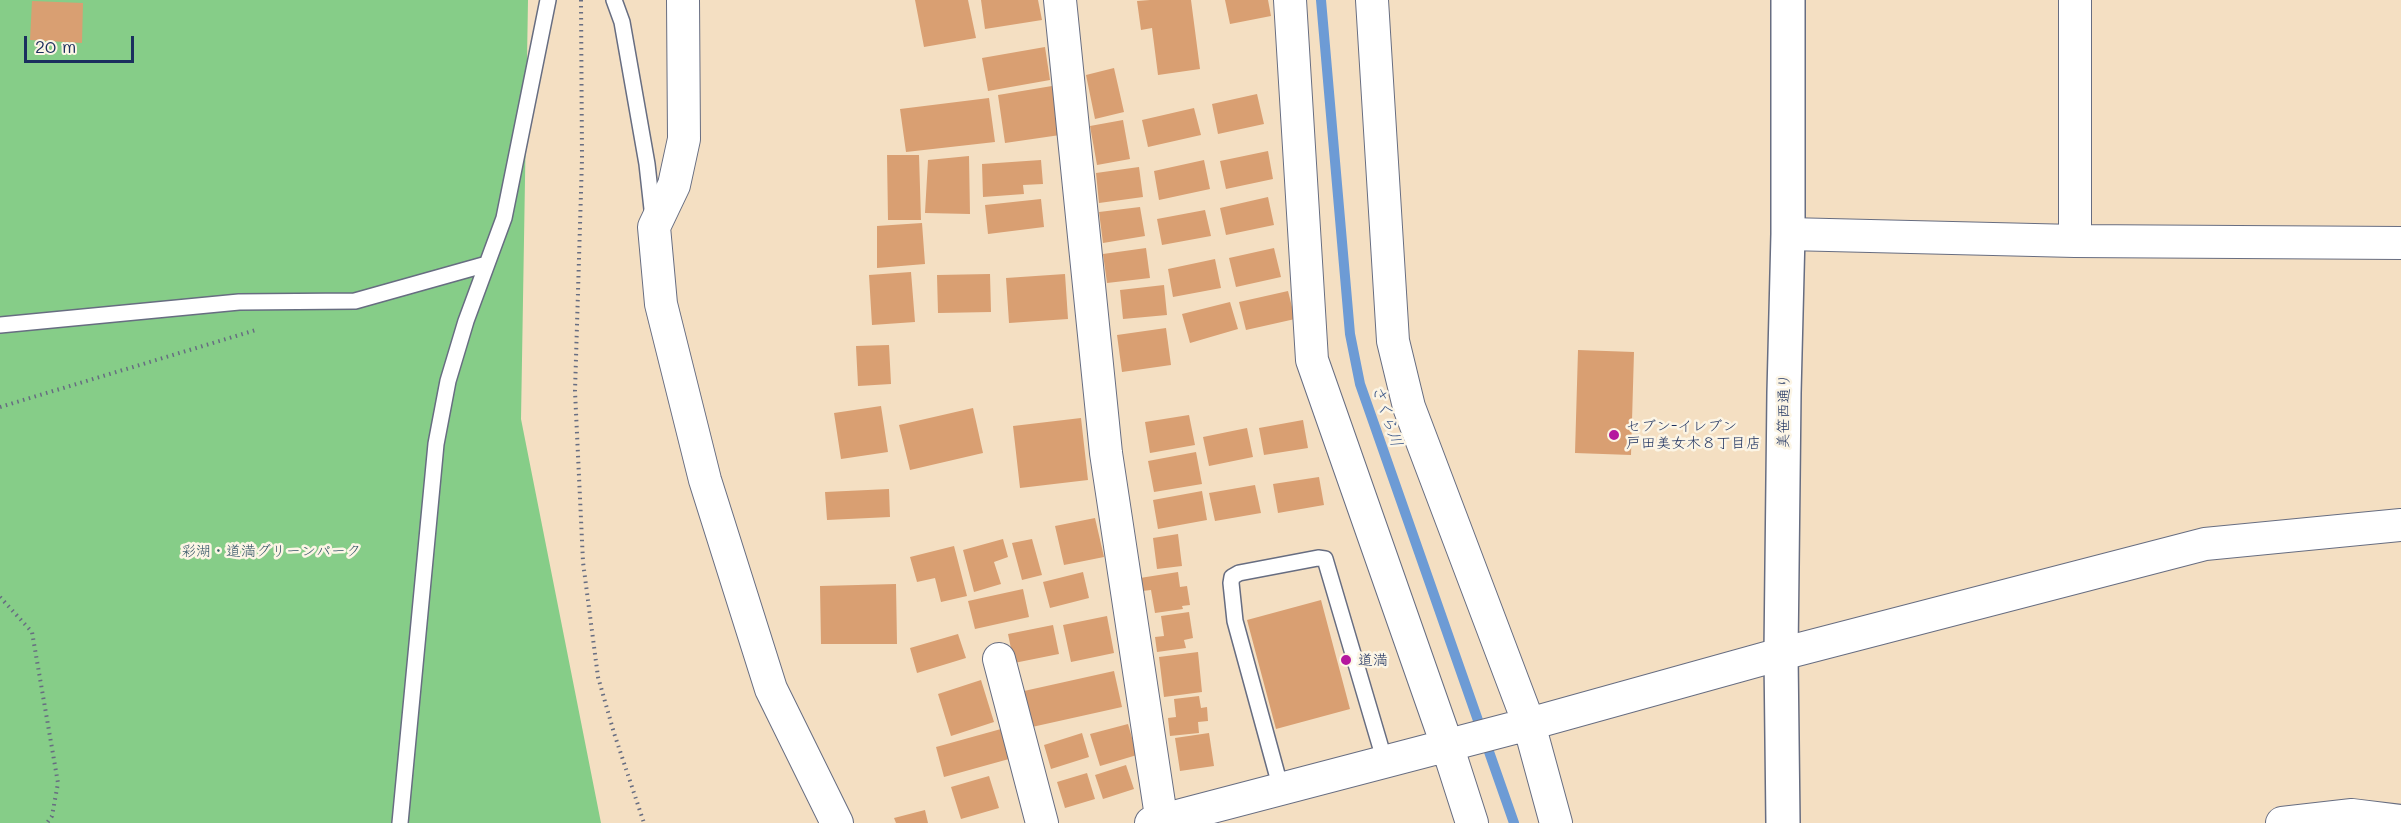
<!DOCTYPE html>
<html>
<head>
<meta charset="utf-8">
<style>
  body { margin:0 }
  #map { position:relative; width:2401px; height:823px; overflow:hidden; background:#f4dfc2; font-family:Mali,sans-serif }
  canvas { display:block }
  .scale { position:absolute; left:24px; top:36px; width:110px; height:27px; box-sizing:border-box; border:3px solid #1b2f5e; border-top:0; padding-left:8px; font-size:18px; line-height:21px; white-space:nowrap; color:#1b2f5e; -webkit-text-stroke:4px #fcf5e5; paint-order:stroke }
</style>
</head>
<body>
<div id="map">
<canvas width="2401" height="823"></canvas>
<div class="scale">20 m</div>
</div>
<script>
const ctx = document.querySelector('canvas').getContext('2d');
ctx.lineJoin = 'round';
function fillPath(path, color) {
  ctx.fillStyle = color;
  ctx.fill(path, 'evenodd');
}
function shape(rows) {
  const path = new Path2D();
  for (const r of rows) {
    path.moveTo(r[0], r[1]);
    for (let i = 2; i < r.length; i += 2) path.lineTo(r[i], r[i + 1]);
  }
  return path;
}
function strokePath(path, color, width, dash) {
  ctx.strokeStyle = color;
  ctx.lineWidth = width;
  ctx.lineCap = dash ? 'butt' : 'round';
  ctx.setLineDash(dash || []);
  ctx.stroke(path);
}
function label(font, color, halo, rows, align = 'center') {
  ctx.font = font + ' Mali,"Klee One",sans-serif';
  ctx.lineWidth = 5;
  ctx.setLineDash([]);
  ctx.textBaseline = 'middle';
  ctx.strokeStyle = halo;
  ctx.fillStyle = color;
  for (const [text, x, y, turn = 0] of rows) {
    ctx.save();
    ctx.translate(x, y);
    ctx.rotate((+turn || 0) * Math.PI / 180);
    ctx.textAlign = isNaN(turn) ? turn : align;
    if (halo) ctx.strokeText(text, 0, 0);
    ctx.fillText(text, 0, 0);
    ctx.restore();
  }
}
fillPath(shape([
  [0,0,528,0,521,419,601,823,0,823]
]), '#86cd88');
strokePath(shape([
  [1321,0,1350,334,1360,384,1514,823]
]), '#6d9bd5', 10);
fillPath(shape([
  [915,0,968,0,976,38,924,47],
  [981,0,1038,0,1042,20,985,29],
  [1150,0,1191,0,1200,69,1158,75,1152,28,1141,30,1137,1],
  [1225,0,1268,0,1271,16,1230,24],
  [32,1,83,3,82,43,30,40],
  [1045,47,1050,80,988,91,982,58],
  [1114,68,1124,112,1095,119,1086,75],
  [1052,86,1060,135,1005,143,998,95],
  [1257,94,1264,124,1218,134,1212,104],
  [989,98,995,142,906,152,900,109],
  [1194,108,1201,135,1148,147,1142,120],
  [1123,120,1130,159,1097,165,1090,126],
  [1268,151,1273,179,1226,189,1220,161],
  [887,155,919,155,921,220,888,220],
  [969,156,970,214,925,213,928,160],
  [1041,160,1043,184,1023,185,1024,194,983,197,982,164],
  [1204,160,1210,189,1159,200,1154,171],
  [1139,167,1143,197,1099,203,1096,173],
  [1268,197,1274,225,1226,235,1220,208],
  [1041,199,1044,227,988,234,985,205],
  [1140,207,1145,236,1103,243,1099,212],
  [1205,210,1211,236,1162,245,1157,219],
  [922,223,925,264,877,268,877,226],
  [1146,248,1150,278,1107,283,1103,254],
  [1274,248,1281,277,1236,287,1229,258],
  [1215,259,1221,288,1173,297,1168,269],
  [911,272,915,322,872,325,869,275],
  [990,274,991,312,938,313,937,275],
  [1065,274,1068,319,1009,323,1006,278],
  [1164,285,1167,315,1123,319,1120,290],
  [1288,291,1295,319,1246,330,1239,302],
  [1230,302,1238,329,1190,343,1182,314],
  [1166,328,1171,365,1122,372,1117,335],
  [889,345,891,384,858,386,856,346],
  [1578,350,1634,352,1631,455,1575,453],
  [881,406,888,452,841,459,834,413],
  [973,408,983,453,910,470,899,425],
  [1189,415,1195,445,1150,453,1145,422],
  [1081,418,1088,480,1020,488,1013,426],
  [1303,420,1308,448,1264,455,1259,428],
  [1247,428,1253,457,1209,466,1203,437],
  [1196,452,1202,484,1154,492,1148,461],
  [1319,477,1324,505,1278,513,1273,484],
  [1255,485,1261,513,1215,521,1209,493],
  [889,489,890,517,827,520,825,492],
  [1202,491,1207,520,1158,529,1153,500],
  [1095,518,1104,557,1064,565,1055,526],
  [1178,534,1182,566,1157,569,1153,538],
  [1003,539,1008,557,994,562,1001,584,974,592,963,550],
  [1032,539,1042,575,1022,580,1012,543],
  [954,546,967,596,941,602,935,578,917,582,910,557],
  [1083,572,1089,598,1050,608,1043,582],
  [1178,572,1180,587,1187,586,1190,605,1182,606,1183,609,1155,613,1151,590,1142,591,1140,578],
  [896,584,897,644,821,644,820,586],
  [1023,589,1029,617,975,629,968,601],
  [1321,600,1350,709,1276,729,1247,620],
  [1189,612,1193,638,1184,640,1186,648,1157,652,1155,637,1164,636,1161,616],
  [1107,616,1114,653,1071,662,1063,625],
  [1053,625,1059,654,1014,663,1008,634],
  [958,634,966,658,917,673,910,648],
  [1198,652,1202,692,1164,697,1159,657],
  [1114,671,1122,707,1032,727,1024,691],
  [981,680,994,722,951,736,938,694],
  [1199,696,1201,708,1207,707,1208,721,1198,722,1199,733,1170,736,1168,718,1176,717,1174,699],
  [1128,724,1137,755,1100,766,1090,734],
  [1001,729,1009,759,944,777,936,747],
  [1082,733,1089,757,1051,769,1044,745],
  [1209,733,1214,766,1180,771,1175,738],
  [1126,765,1134,789,1103,799,1095,775],
  [1087,773,1095,799,1065,808,1057,782],
  [989,776,999,808,961,819,951,787],
  [925,810,928,823,896,823,894,818]
]), '#d99f72');
const service = shape([
  [614,0,622,22,647,164,653,218],
  [0,325,239,302,355,301,487,264],
  [1281,789,1235,621,1231,583,1232,577,1239,573,1318,558,1325,559,1385,762],
  [400,823,436,444,448,381,466,321,504,218,548,0]
]);
const minor = shape([
  [683,0,684,139,674,185,654,227,661,304,705,480,771,689,837,823],
  [1060,0,1106,453,1162,823],
  [1290,0,1312,360,1447,745,1472,823],
  [1372,0,1393,341,1409,407,1529,724,1556,823],
  [1788,234,2075,241,2401,243],
  [2075,241,2075,0],
  [999,659,1042,823],
  [1151,823,1529,724,1781,654,2205,544,2401,525],
  [2282,823,2352,815,2401,821]
]);
const tertiary = shape([
  [1783,823,1781,654,1784,393,1788,234,1788,0]
]);
strokePath(service, '#676d81', 18);
strokePath(minor, '#676d81', 34);
strokePath(tertiary, '#676d81', 36);
strokePath(shape([
  [581,0,582,159,575,391,583,562,598,677,614,733,644,823],
  [0,407,256,330],
  [0,597,32,632,58,783,52,816,47,823]
]), '#676d81', 4, [1.5, 4.5]);
strokePath(service, '#fff', 15);
strokePath(minor, '#fff', 32);
strokePath(tertiary, '#fff', 33);
for (const [x, y, r, color] of [
  [1614,435,6,"#b5179e"],
  [1346,660,6,"#b5179e"]
]) {
  const dot = new Path2D();
  dot.arc(x, y, r, 0, 2 * Math.PI);
  ctx.fillStyle = color;
  ctx.fill(dot);
  strokePath(dot, '#fcf5e5', 2);
}
label('15px', '#1b2f5e', '#fcf5e5', [
  ["美笹西通り",1784,411,-89]
]);
label('15px', '#1b2f5e', '#fcf5e5', [
  ["セブン-イレブン",1626,426],
  ["戸田美女木８丁目店",1626,443],
  ["道満",1358,660]
], 'left');
label('15px', '#365668', '#fcf5e5', [
  ["彩湖・道満グリーンパーク",271,551]
]);
label('italic 16px', '#385588', '#fcf5e5', [
  ["さくら川",1387,416,71]
]);
</script>
</body>
</html>
